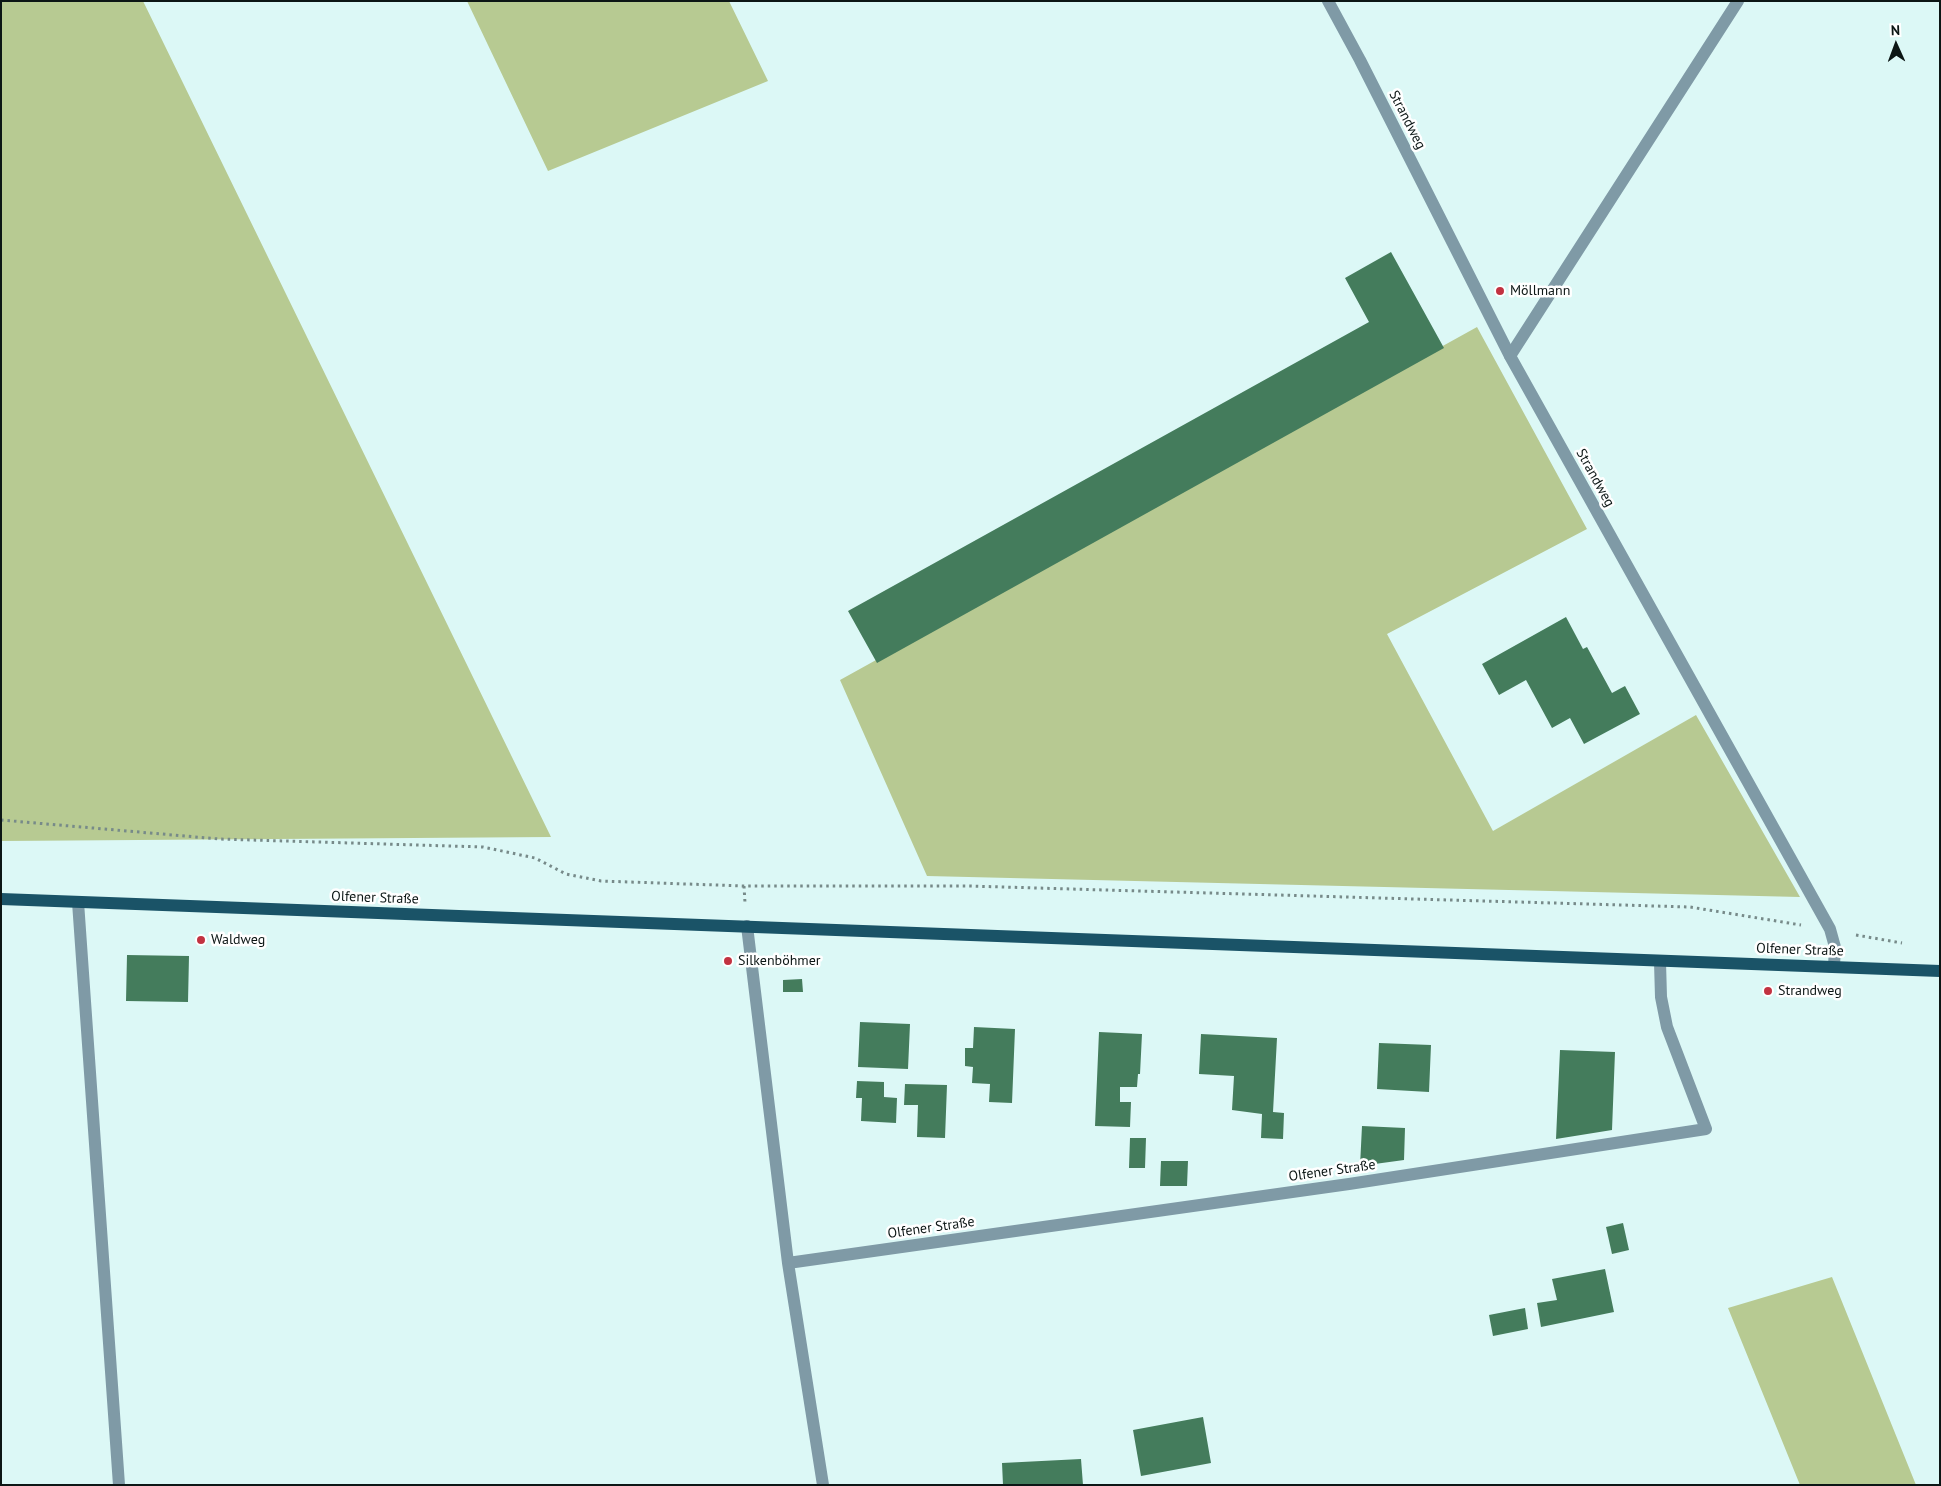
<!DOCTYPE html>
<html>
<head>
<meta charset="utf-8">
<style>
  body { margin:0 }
  #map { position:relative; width:1941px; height:1486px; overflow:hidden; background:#dcf8f6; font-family:"PT Sans",sans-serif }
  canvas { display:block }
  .frame { position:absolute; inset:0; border:2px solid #0c1615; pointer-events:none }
  .north { position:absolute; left:1871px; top:20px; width:50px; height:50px; -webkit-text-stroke:4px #fff; paint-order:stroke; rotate:358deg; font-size:14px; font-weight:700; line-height:20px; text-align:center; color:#0c1615 }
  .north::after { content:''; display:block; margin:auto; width:18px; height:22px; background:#0c1615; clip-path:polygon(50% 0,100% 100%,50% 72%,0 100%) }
</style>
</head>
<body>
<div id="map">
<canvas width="1941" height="1486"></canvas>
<div class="frame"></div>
<div class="north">N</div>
</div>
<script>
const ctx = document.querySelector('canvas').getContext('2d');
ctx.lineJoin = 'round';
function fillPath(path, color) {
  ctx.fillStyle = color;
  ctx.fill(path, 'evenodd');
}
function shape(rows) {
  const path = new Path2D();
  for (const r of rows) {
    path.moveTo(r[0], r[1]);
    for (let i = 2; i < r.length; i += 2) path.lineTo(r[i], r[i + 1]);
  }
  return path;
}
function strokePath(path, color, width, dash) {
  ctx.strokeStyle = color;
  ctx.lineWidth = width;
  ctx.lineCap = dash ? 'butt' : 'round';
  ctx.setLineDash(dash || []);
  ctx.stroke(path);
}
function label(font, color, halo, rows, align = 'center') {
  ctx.font = font + ' "PT Sans",sans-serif';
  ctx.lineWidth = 5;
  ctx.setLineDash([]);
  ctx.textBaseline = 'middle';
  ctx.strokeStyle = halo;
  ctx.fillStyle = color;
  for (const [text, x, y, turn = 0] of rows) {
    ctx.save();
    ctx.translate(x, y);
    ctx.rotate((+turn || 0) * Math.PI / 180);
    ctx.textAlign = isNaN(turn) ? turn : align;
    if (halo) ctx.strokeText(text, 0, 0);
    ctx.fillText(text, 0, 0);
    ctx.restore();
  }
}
fillPath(shape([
  [1477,327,1587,529,1387,634,1493,831,1696,715,1800,897,927,876,840,680]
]), '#b7c992');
fillPath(shape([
  [1,1,143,1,551,837,1,841],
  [467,1,729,1,768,81,548,171],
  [1832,1277,1916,1485,1800,1485,1728,1308]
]), '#b7ca92');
fillPath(shape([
  [1391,252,1444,348,877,663,848,611,1369,322,1345,278],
  [1566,617,1583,649,1587,647,1612,693,1625,686,1640,714,1584,744,1570,718,1552,728,1526,680,1499,695,1482,664],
  [127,955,189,956,188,1002,126,1001],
  [802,979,803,992,783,992,783,980],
  [860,1022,910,1024,908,1069,858,1067],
  [974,1027,1015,1029,1012,1103,989,1102,990,1084,972,1083,973,1067,965,1066,965,1048,973,1048],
  [1099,1032,1142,1034,1140,1074,1138,1074,1137,1087,1120,1087,1120,1102,1131,1102,1130,1127,1095,1126],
  [1201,1034,1277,1038,1273,1112,1284,1113,1283,1139,1261,1138,1262,1114,1232,1110,1234,1076,1199,1074],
  [1379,1043,1431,1045,1429,1092,1377,1089],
  [1560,1050,1615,1052,1612,1130,1556,1139],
  [857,1081,884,1082,884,1097,897,1098,896,1123,861,1121,862,1098,856,1098],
  [905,1084,947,1085,945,1138,917,1137,918,1105,904,1105],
  [1362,1126,1405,1128,1404,1160,1360,1166],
  [1130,1138,1146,1138,1145,1168,1129,1168],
  [1161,1161,1188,1161,1187,1186,1160,1186],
  [1623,1223,1629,1250,1612,1254,1606,1227],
  [1605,1269,1614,1312,1541,1327,1537,1303,1557,1300,1552,1279],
  [1525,1308,1528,1329,1493,1336,1489,1315],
  [1203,1417,1211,1463,1141,1476,1133,1430],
  [1081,1459,1083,1485,1003,1485,1002,1463]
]), '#447c5c');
strokePath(shape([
  [1,820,219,839,483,847,535,858,566,874,601,881,744,886,968,886,1690,907,1801,925],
  [744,886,745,903],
  [1856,935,1902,943]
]), '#778a89', 3, [2.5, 4]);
strokePath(shape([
  [1510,356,1738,1],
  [78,902,119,1485]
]), '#7f9aa6', 12);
strokePath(shape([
  [1328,1,1360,60,1510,356,1830,929,1835,947,1834,966],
  [747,926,788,1263,823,1485],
  [788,1263,1349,1184,1706,1129,1667,1027,1661,997,1660,962]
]), '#7f9aa6', 12);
strokePath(shape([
  [1,899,1940,971]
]), '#1a5367', 12);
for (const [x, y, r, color] of [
  [1500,291,5,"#c23241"],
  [201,940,5,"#c23241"],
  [728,961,5,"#c23241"],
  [1768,991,5,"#c23241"]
]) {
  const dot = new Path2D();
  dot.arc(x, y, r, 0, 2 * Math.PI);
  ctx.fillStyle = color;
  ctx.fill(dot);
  strokePath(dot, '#fff', 2);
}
label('14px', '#0c1615', '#fff', [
  ["Strandweg",1407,120,63],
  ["Strandweg",1595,478,61],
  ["Olfener Straße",375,898,2],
  ["Olfener Straße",1800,950,2],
  ["Olfener Straße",1332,1171,-8],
  ["Olfener Straße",931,1228,-8]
]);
label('14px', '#0c1615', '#fff', [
  ["Möllmann",1510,291],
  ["Waldweg",211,940],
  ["Silkenböhmer",738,961],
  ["Strandweg",1778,991]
], 'left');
</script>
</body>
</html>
